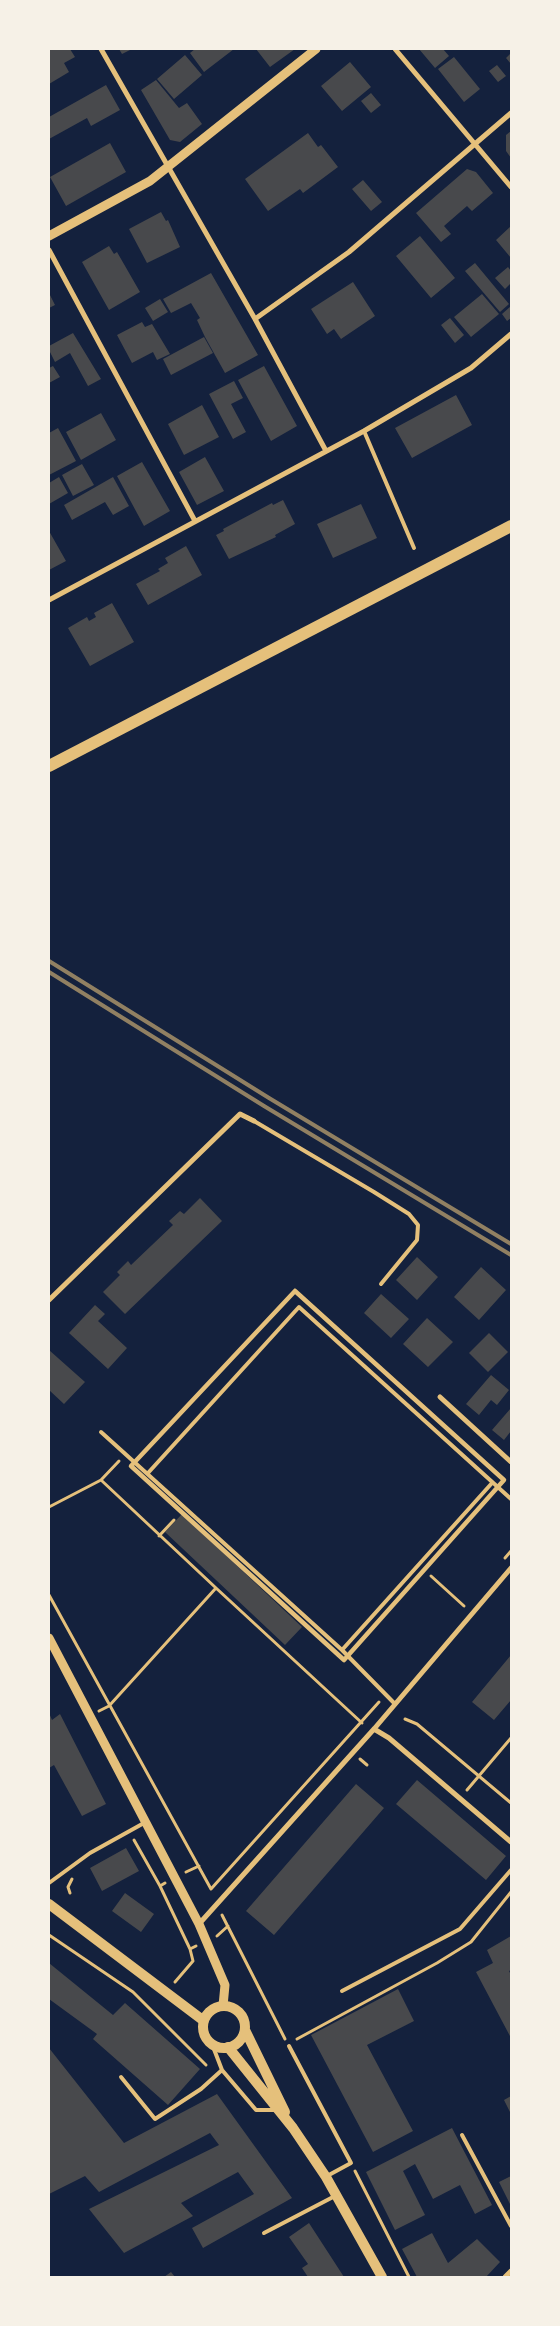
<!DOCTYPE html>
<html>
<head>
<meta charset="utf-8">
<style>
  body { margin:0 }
  #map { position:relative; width:560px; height:2326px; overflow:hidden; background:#14213d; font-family:Georgia,serif }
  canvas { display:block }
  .frame { position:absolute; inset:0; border:50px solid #f6f1e7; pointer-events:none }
</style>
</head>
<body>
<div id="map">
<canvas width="560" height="2326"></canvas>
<div class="frame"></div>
</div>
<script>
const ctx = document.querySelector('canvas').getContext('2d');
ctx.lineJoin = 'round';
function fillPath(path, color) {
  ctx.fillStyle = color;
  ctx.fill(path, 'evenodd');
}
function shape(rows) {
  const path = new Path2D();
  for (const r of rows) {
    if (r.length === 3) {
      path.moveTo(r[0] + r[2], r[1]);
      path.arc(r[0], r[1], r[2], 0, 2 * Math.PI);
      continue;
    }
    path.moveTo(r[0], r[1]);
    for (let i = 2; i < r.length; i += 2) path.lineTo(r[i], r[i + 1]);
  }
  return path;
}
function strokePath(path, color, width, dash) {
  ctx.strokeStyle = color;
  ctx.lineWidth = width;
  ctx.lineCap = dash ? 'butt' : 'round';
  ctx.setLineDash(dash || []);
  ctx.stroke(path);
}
fillPath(shape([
  [49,49,70,49,75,57,64,63,69,72,49,84],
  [119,49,132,49,122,54],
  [195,49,234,49,204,72,190,53],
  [256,49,295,49,270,67],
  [419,49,443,49,449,56,435,68],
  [511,53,511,64,506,58],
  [185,55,202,75,174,99,157,79],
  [454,57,480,89,464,102,438,69],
  [350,62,371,87,342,111,321,86],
  [497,65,506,76,498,82,489,71],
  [156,80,179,108,187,103,202,124,180,142,170,140,141,90],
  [106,85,120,110,91,126,87,118,49,139,49,117],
  [371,93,381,105,371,113,361,101],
  [511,131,511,158,506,151,506,135],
  [308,133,318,147,321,145,338,167,303,193,300,189,268,211,245,179],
  [110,143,126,172,66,206,50,177],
  [467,169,476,172,493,193,472,211,467,206,444,226,451,234,441,242,416,213],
  [363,180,382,202,371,211,352,189],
  [161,212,166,221,168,220,180,247,147,263,129,229],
  [511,226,511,258,496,240],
  [420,236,455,278,431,298,396,256],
  [109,246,114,254,117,252,140,292,109,310,82,262],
  [475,263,509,304,500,312,465,271],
  [508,267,511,271,511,283,505,289,495,278],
  [211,273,258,355,225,373,205,337,197,320,200,318,191,303,171,313,163,299],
  [353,282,375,316,341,339,334,329,327,334,311,309],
  [49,293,55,305,49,308],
  [482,294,499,314,471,337,454,317],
  [160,299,168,312,153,321,145,308],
  [511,306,511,318,507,321,502,314],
  [450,318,464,335,455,343,441,325],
  [142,322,145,327,152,324,170,354,157,360,153,352,132,363,117,335],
  [73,333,101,379,88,386,70,353,55,362,49,350,49,346],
  [204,337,213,353,171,375,163,359],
  [53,366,60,377,49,383,49,368],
  [264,366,297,426,271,441,238,380],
  [234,381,243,398,231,404,246,432,233,439,209,394],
  [456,395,472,425,412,458,395,428],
  [202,405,219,437,184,455,168,424],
  [101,413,116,440,81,460,66,432],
  [58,428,76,461,49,475,49,433],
  [205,457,224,491,197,505,179,472],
  [142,462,170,511,144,526,117,476],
  [82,464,94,485,73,496,62,475],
  [59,477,68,493,49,504,49,483],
  [113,477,129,506,113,515,105,502,72,520,64,505],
  [283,500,295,524,275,535,276,537,229,559,216,535,224,531,223,529,272,503,273,505],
  [361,504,377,538,333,558,317,524],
  [49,531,66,561,49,570],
  [186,546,202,575,148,605,136,584,160,571,158,569,168,563,165,558],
  [112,603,134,642,90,666,68,628,87,617,89,621,96,617,94,613],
  [200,1198,222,1221,125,1314,103,1292,120,1275,117,1272,128,1261,131,1265,173,1225,169,1221,180,1211,184,1214],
  [417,1257,438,1277,417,1300,396,1280],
  [481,1267,506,1290,479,1320,454,1297],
  [381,1294,409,1319,391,1338,364,1313],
  [95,1305,105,1314,98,1321,127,1348,108,1369,69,1333],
  [427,1318,453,1342,428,1367,403,1344],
  [489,1333,508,1352,488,1372,469,1353],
  [49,1350,85,1382,64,1404,49,1390],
  [491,1375,509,1390,497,1405,491,1400,479,1415,466,1404],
  [511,1408,511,1431,504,1440,492,1430],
  [182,1514,302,1627,285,1645,165,1532],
  [511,1655,511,1700,494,1720,472,1702],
  [49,1713,52,1720,60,1714,106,1804,82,1816,54,1765,49,1768],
  [417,1780,506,1856,486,1880,396,1804],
  [356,1784,384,1808,274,1935,246,1911],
  [126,1848,139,1871,102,1891,90,1868],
  [125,1893,154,1914,141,1932,112,1911],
  [511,1936,511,1970,509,1971,511,1975,511,2038,476,1972,493,1963,487,1950],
  [49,1963,113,2015,125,2003,200,2069,168,2105,93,2039,97,2034,49,1999],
  [398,1989,414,2021,367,2045,413,2131,373,2152,311,2035],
  [49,2048,124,2143,217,2094,292,2198,203,2248,192,2228,254,2194,238,2172,181,2203,193,2216,124,2253,89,2209,219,2145,210,2133,99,2192,85,2176,49,2194],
  [511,2096,511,2114,504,2100],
  [452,2128,492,2205,475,2214,460,2185,433,2199,415,2164,403,2171,425,2215,395,2230,366,2172],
  [511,2176,511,2206,499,2182],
  [309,2223,344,2277,308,2277,302,2268,308,2264,289,2237],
  [432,2233,448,2263,477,2239,500,2262,486,2277,417,2277,402,2249],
  [171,2272,175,2277,164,2277]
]), '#48494c');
strokePath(shape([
  [101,1480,119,1461],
  [49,1507,101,1480,216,1588],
  [159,1536,174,1520],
  [505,1558,511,1551],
  [431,1576,464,1606],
  [49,1595,211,1889,379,1702],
  [99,1711,109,1706,216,1588,362,1723],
  [405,1719,417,1724,511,1803],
  [360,1759,367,1765],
  [467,1790,511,1738],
  [134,1840,160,1886,165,1883],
  [186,1872,199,1866],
  [160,1886,190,1949,196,1946],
  [70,1893,68,1887,72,1879],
  [222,1915,285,2039],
  [49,1935,133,1992,206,2065],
  [217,1936,228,1926],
  [175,1982,193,1961,190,1949],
  [297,2039,437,1963,471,1942,511,1892],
  [355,2171,409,2277]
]), '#e5c07b', 3);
strokePath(shape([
  [364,431,414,548],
  [254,1121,374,1192,409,1214,418,1225,417,1240,381,1284],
  [101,1432,342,1650,395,1704],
  [148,1473,299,1307,511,1499],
  [342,1650,492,1483],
  [49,1883,90,1853,144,1823],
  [342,1991,460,1929,511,1870],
  [212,2044,222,2070,256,2110,276,2110],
  [289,2046,351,2163,327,2176],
  [121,2077,155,2119,201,2089,222,2070],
  [462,2135,511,2226],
  [264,2233,335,2196]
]), '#e5c07b', 4);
strokePath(shape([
  [295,1291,504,1480,344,1660,131,1466,295,1291]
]), '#e5c07b', 4.5);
strokePath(shape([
  [101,49,255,319,326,451],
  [395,49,511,187],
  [49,250,195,521],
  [255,319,349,252,511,113],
  [49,600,364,431,471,368,511,334],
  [49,1300,240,1114,254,1121],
  [440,1397,511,1462],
  [374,1729,389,1738,511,1842],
  [199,1924,374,1729,511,1568],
  [505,2277,511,2271]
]), '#e5c07b', 5);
strokePath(shape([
  [49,236,150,181,316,49],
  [49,1638,199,1924,225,1985,223,2006]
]), '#e5c07b', 9);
strokePath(shape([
  [49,1904,204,2021],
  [224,2027,21],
  [245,2030,285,2112],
  [228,2047,293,2128,326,2177,382,2277]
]), '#e5c07b', 10);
strokePath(shape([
  [49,766,511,526]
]), '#e5c07b', 12);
strokePath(shape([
  [49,961,269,1098,511,1244],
  [49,972,264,1106,511,1255]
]), '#918062', 4);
</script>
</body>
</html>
